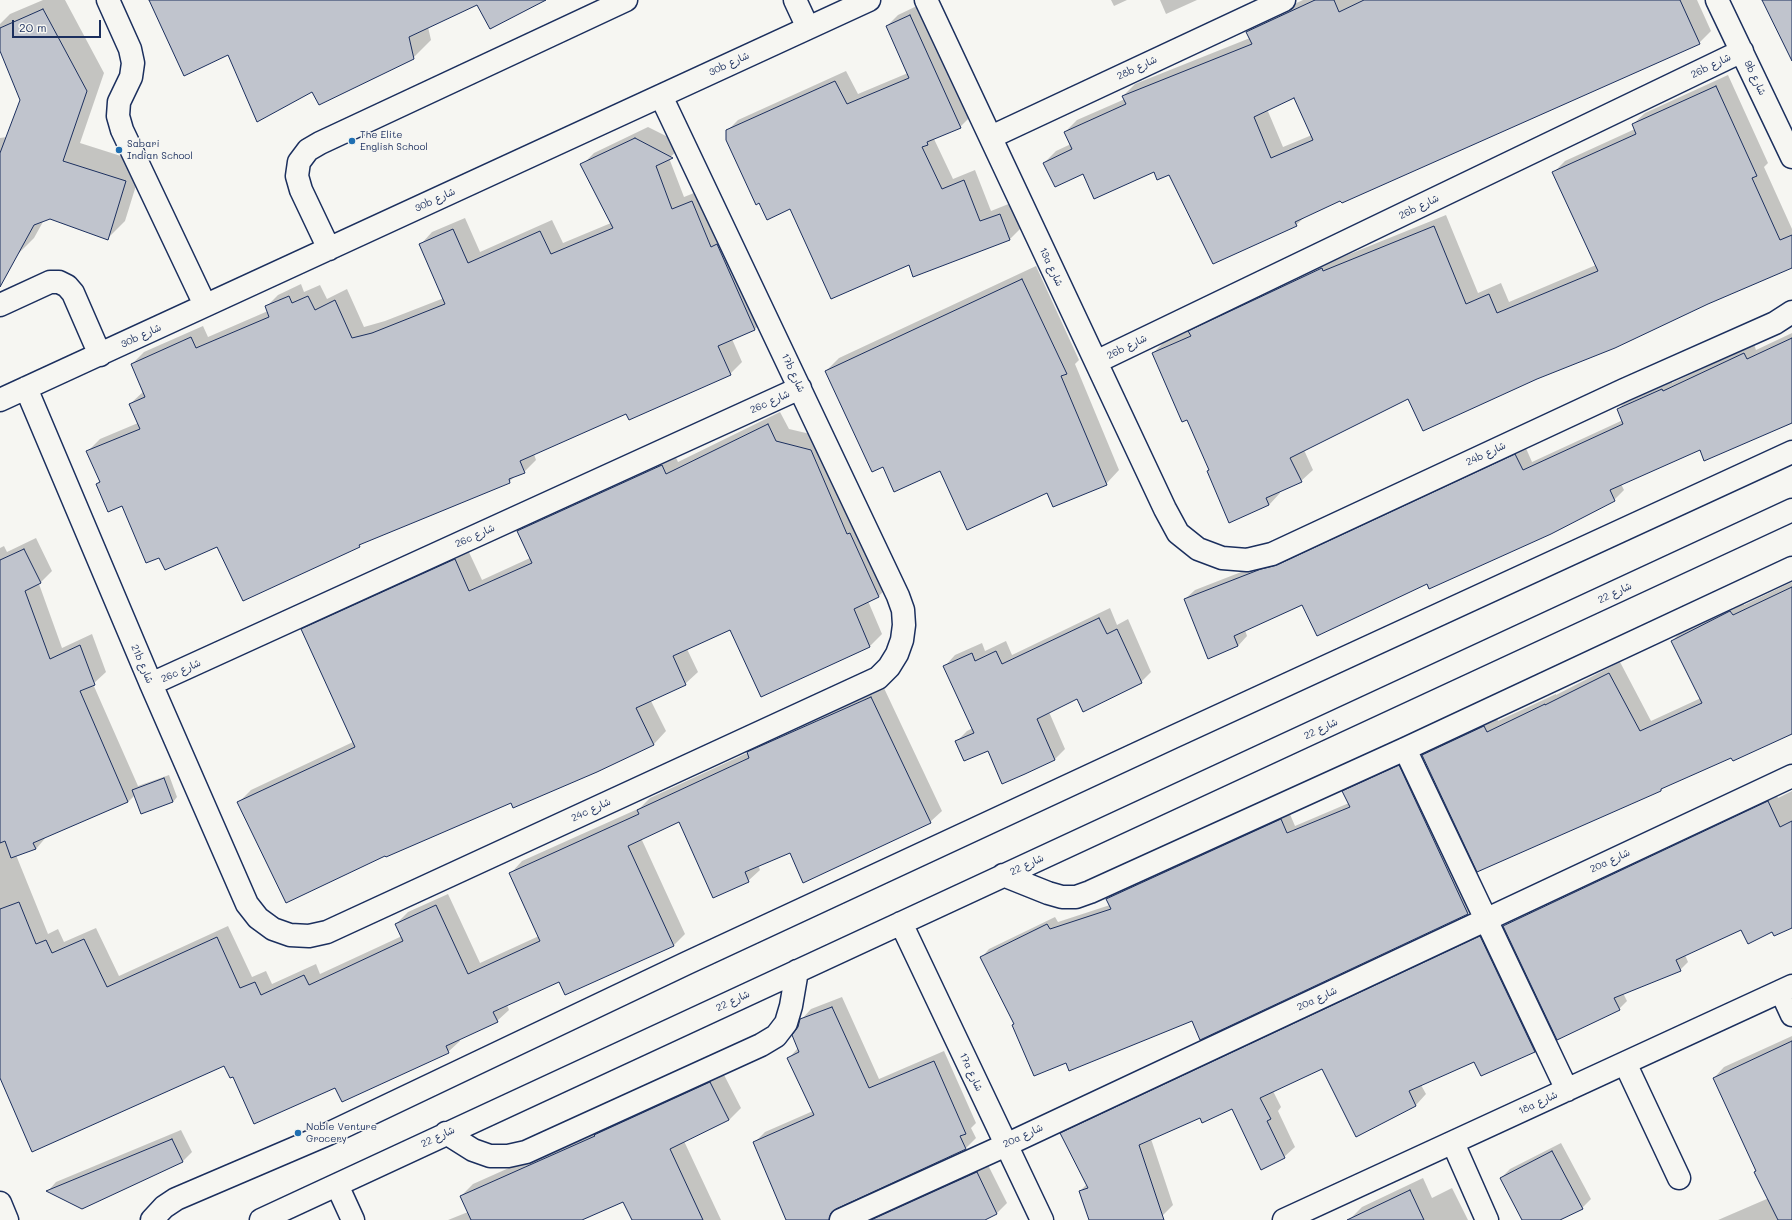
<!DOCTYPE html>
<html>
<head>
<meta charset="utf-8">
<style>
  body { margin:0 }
  #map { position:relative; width:1792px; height:1220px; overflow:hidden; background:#f6f6f2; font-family:Mali,sans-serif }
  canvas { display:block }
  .scale { position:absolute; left:12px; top:20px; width:89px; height:18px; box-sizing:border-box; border:2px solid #1b2f5e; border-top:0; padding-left:5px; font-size:12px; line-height:14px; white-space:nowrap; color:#1b2f5e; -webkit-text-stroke:3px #f6f6f2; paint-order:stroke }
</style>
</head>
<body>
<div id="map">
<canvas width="1792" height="1220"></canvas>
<div class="scale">20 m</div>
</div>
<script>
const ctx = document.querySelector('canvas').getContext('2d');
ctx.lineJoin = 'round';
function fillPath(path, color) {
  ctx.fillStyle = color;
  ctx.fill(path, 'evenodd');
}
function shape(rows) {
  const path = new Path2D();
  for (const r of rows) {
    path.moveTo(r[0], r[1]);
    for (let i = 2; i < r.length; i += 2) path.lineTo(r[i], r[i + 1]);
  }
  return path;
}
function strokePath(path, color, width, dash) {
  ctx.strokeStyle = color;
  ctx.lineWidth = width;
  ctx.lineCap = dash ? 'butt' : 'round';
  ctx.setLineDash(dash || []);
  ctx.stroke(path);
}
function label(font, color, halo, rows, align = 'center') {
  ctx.font = font + ' Mali,"Playpen Sans Arabic",sans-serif';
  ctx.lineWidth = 3;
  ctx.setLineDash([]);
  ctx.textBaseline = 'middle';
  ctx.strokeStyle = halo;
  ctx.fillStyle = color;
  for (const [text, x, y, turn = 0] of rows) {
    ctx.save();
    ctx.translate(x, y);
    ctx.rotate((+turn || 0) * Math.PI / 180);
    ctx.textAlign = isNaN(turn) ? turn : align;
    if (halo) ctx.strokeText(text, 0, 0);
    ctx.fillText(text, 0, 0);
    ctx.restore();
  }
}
fillPath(shape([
  [43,0,65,0,104,73,80,143,143,163,125,221,107,239,50,218,44,220,34,238,16,256,0,264,0,138,7,137,22,100,0,49,0,24,10,14],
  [150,0,544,0,478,4,428,27,431,40,413,58,312,91,229,54],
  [1111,0,1127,0,1114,6],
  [1160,0,1197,0,1166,14],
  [1303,0,1697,0,1711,31,1699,43,1341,199,1306,216,1296,225,1169,174,1154,171,1083,173,1044,163,1056,151,1071,144,1065,132,1077,120,1125,99,1123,96,1135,84,1250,38,1247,32,1259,20],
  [1294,97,1312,135,1283,147,1267,109],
  [921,4,971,116,960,127,934,139,953,179,975,170,991,211,1011,203,1021,228,1010,239,914,275,910,264,791,207,727,131,738,120,846,71,858,94,908,73,887,26,898,15],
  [1728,75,1768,163,1764,167,1792,229,1792,267,1537,378,1409,397,1304,450,1313,470,1301,481,1280,491,1280,493,1269,505,1208,471,1210,469,1187,418,1153,353,1164,342,1191,330,1201,320,1334,257,1335,260,1446,215,1478,293,1501,283,1509,302,1596,265,1553,173,1565,161,1635,129,1633,124,1645,113],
  [648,127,684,145,669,158,684,197,704,189,767,317,755,329,732,339,742,362,730,374,627,413,534,454,536,460,524,472,516,475,509,482,364,541,359,546,217,545,160,556,122,505,97,484,100,481,88,451,100,439,138,423,130,404,144,391,132,364,144,352,203,326,208,337,268,311,266,307,278,295,301,284,304,292,320,285,327,299,347,289,364,327,385,321,444,298,421,244,432,232,465,218,480,252,552,220,563,243,611,223,582,165,594,153],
  [1036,266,1079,360,1075,364,1119,470,1106,484,1047,492,940,470,883,466,826,371,839,358],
  [1792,333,1792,423,1786,426,1786,425,1700,449,1621,484,1624,490,1614,500,1428,583,1303,603,1245,630,1247,636,1238,646,1185,599,1195,590,1272,560,1525,446,1532,462,1623,420,1618,409,1627,400,1671,380,1672,383,1754,344,1756,350],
  [780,412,789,429,823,437,891,583,879,596,868,601,882,634,870,646,762,696,730,629,687,649,698,672,685,684,651,701,666,731,654,744,597,772,511,801,238,803,251,790,353,742,302,630,315,617,467,548,482,580,530,558,518,531,530,519,674,453,678,462],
  [36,538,52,571,39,584,62,648,92,634,106,672,93,684,138,786,169,775,177,797,173,802,135,795,128,802,47,836,36,849,16,855,48,934,58,929,64,942,96,928,119,976,228,926,252,977,266,971,272,984,316,964,320,974,402,936,396,924,408,912,448,894,480,963,539,936,511,873,522,861,640,808,650,798,747,753,759,741,883,686,942,811,930,822,790,851,758,865,760,870,748,881,679,821,641,838,685,934,673,946,559,981,507,1005,509,1010,497,1021,459,1039,460,1041,448,1052,336,1087,233,1076,224,1065,0,1075,0,548,4,546,7,552],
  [1792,582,1792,730,1665,786,1661,790,1423,755,1434,744,1496,715,1498,721,1556,694,1556,695,1620,662,1651,721,1701,698,1672,641,1683,630,1742,600,1744,605],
  [1110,608,1117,625,1128,619,1151,672,1141,682,1078,698,1049,712,1065,749,1055,759,1025,773,988,750,957,741,967,731,973,728,945,666,955,655,982,643,985,651,1006,641,1012,655],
  [1407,758,1476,906,1468,913,1201,1039,1192,1020,1066,1061,1014,1024,982,957,989,949,1055,917,1058,922,1110,905,1107,899,1115,891,1289,812,1295,826,1349,803,1344,791,1351,784],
  [1792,791,1792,925,1773,931,1742,928,1685,955,1688,962,1680,970,1623,993,1627,1001,1619,1009,1504,926,1512,918,1776,794,1778,798],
  [1491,926,1545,1040,1535,1051,1475,1061,1421,1085,1426,1094,1416,1105,1322,1068,1273,1091,1281,1107,1278,1111,1295,1147,1284,1157,1233,1108,1200,1116,1151,1139,1173,1205,1162,1216,1150,1220,1090,1220,1080,1191,1087,1184,1062,1133,1072,1123],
  [842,997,879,1079,944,1051,976,1123,971,1128,976,1138,966,1148,838,1208,840,1215,843,1220,787,1220,755,1142,765,1132,813,1111,789,1058,798,1048,799,1027,801,1020,811,1009],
  [1792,1036,1792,1220,1718,1220,1769,1198,1714,1078,1724,1067],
  [722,1071,741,1108,729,1120,684,1141,721,1220,633,1220,624,1200,579,1220,448,1220,468,1212,461,1196,473,1184,605,1125],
  [181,1130,192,1152,183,1161,48,1191,56,1182],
  [1561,1143,1591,1199,1582,1208,1558,1220,1523,1220,1501,1178,1510,1169],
  [987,1163,1007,1203,997,1213,982,1220,861,1220],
  [1423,1178,1432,1198,1452,1188,1468,1220,1349,1220,1362,1207]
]), '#0003');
const building = shape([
  [149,0,546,0,490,29,477,5,409,37,414,59,319,105,312,92,257,122,228,55,184,76,149,0],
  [1315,0,1334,0,1339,12,1364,0,1680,0,1700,44,1342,203,1340,201,1295,222,1297,226,1213,264,1169,175,1157,180,1154,172,1094,199,1083,174,1055,187,1043,163,1072,149,1064,132,1126,104,1122,96,1252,44,1246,32,1315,0],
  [1294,98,1313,140,1271,158,1254,117,1294,98],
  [1762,0,1792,0,1792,61,1762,0],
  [43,9,87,91,63,161,126,181,108,240,50,219,34,225,0,287,0,153,20,100,0,51,0,28,43,9],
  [910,15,961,128,927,142,928,145,922,147,942,189,964,180,980,221,1000,214,1010,240,913,277,909,265,831,299,790,209,767,220,759,203,756,205,726,140,726,130,835,81,847,104,909,78,886,26,910,15],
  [1716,86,1757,176,1752,178,1780,240,1792,235,1792,268,1708,304,1615,348,1537,379,1423,431,1408,399,1290,458,1302,482,1266,498,1269,505,1229,523,1207,471,1209,470,1187,420,1182,422,1152,353,1191,336,1188,331,1322,268,1323,271,1434,226,1466,304,1489,294,1497,313,1598,271,1552,172,1636,134,1632,124,1716,86],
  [635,138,673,158,656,166,672,209,692,201,711,247,717,244,755,330,718,346,731,375,629,420,626,414,520,461,525,473,509,479,510,483,359,545,360,547,243,601,217,547,165,570,159,558,146,563,122,506,108,512,96,484,100,482,86,451,140,429,129,404,145,397,131,364,191,337,196,348,269,317,265,306,289,296,292,303,308,296,315,310,335,300,352,338,372,333,445,304,419,244,453,229,468,263,540,231,551,254,613,228,580,164,635,138],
  [1022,279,1067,374,1061,376,1107,485,1053,507,1047,493,967,530,940,471,894,492,883,467,872,472,825,371,1022,279],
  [1792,338,1792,423,1704,461,1700,450,1610,490,1615,501,1551,534,1429,589,1427,584,1317,636,1302,605,1234,636,1238,646,1208,659,1184,599,1261,569,1277,565,1515,454,1523,470,1623,424,1617,409,1662,389,1663,391,1744,353,1747,359,1792,338],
  [768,424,776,441,811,450,847,534,850,533,879,597,854,609,870,647,761,697,730,630,673,656,686,685,636,708,654,745,597,772,513,808,511,803,386,857,385,856,286,903,237,802,355,747,301,629,455,559,469,591,532,563,517,531,662,465,666,474,768,424],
  [24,549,41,583,25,591,50,659,80,645,95,685,80,691,128,802,33,843,36,849,11,858,5,841,0,843,0,560,24,549],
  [1792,587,1792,734,1733,761,1731,758,1661,789,1661,791,1477,872,1422,755,1484,726,1487,732,1545,704,1545,705,1609,673,1640,731,1702,703,1671,641,1730,611,1733,615,1792,587],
  [1099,618,1107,634,1117,629,1142,683,1083,712,1077,699,1037,719,1055,760,1025,774,1002,784,988,751,964,761,955,741,974,733,943,666,972,653,975,661,996,651,1002,664,1099,618],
  [871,697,931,823,803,883,790,853,745,872,749,882,713,898,679,822,628,846,674,946,565,995,559,982,493,1012,498,1022,446,1046,449,1053,342,1102,335,1088,254,1124,233,1077,230,1078,224,1066,32,1152,0,1078,0,909,19,902,36,944,46,940,52,953,84,939,107,987,217,937,240,988,255,982,261,995,304,975,309,985,403,941,395,924,436,905,468,974,540,941,509,873,639,814,637,810,749,758,747,752,871,697],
  [1399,765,1468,914,1200,1040,1192,1021,1069,1071,1066,1063,1034,1076,1012,1025,1014,1024,980,957,1047,924,1050,929,1111,909,1106,899,1281,819,1287,833,1350,807,1342,791,1399,765],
  [164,778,173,802,141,814,132,790,164,778],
  [1768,801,1780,827,1792,821,1792,928,1774,936,1772,932,1748,944,1741,930,1676,960,1681,971,1614,998,1620,1010,1557,1040,1503,926,1768,801],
  [1480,936,1535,1052,1481,1076,1474,1062,1409,1091,1416,1106,1356,1137,1322,1069,1260,1098,1271,1119,1267,1121,1285,1158,1261,1170,1232,1109,1202,1123,1200,1118,1139,1145,1164,1220,1089,1220,1079,1191,1088,1188,1060,1133,1480,936],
  [832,1007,869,1088,934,1061,966,1134,960,1136,966,1149,836,1209,831,1213,829,1220,786,1220,753,1142,814,1115,787,1058,799,1052,792,1035,798,1027,800,1019,832,1007],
  [1792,1041,1792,1220,1778,1220,1754,1172,1756,1171,1713,1078,1792,1041],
  [710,1082,729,1120,670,1149,703,1220,632,1220,623,1202,582,1220,471,1220,460,1196,595,1136,594,1135,710,1082],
  [172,1139,183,1162,82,1209,46,1191,172,1139],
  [1552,1151,1583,1209,1560,1220,1522,1220,1500,1178,1552,1151],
  [977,1172,997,1214,985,1220,871,1220,977,1172],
  [1410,1190,1424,1220,1347,1220,1410,1190]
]);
fillPath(building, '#c0c4cd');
strokePath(building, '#1b2f5e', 1);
const minor = shape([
  [108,0,130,49,133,63,131,77,119,102,118,116,122,130,205,305],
  [795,0,808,28],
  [926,0,1165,509,1178,533,1198,549,1222,558,1247,560,1272,554,1624,390,1775,323,1792,312],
  [1717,0,1792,157],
  [991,137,1284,0],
  [329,249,301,190,297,176,299,162,308,150,320,143,626,0],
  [0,305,50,282,59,282,67,286,73,293,100,355],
  [1096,362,1742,51],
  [26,388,151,684,247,904,258,918,273,929,290,935,309,936,327,932,878,678,889,667,897,654,902,640,904,625,903,610,898,596,661,96],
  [0,400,869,0],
  [151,684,800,388],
  [1405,749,1567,1090],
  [1003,875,1048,893,1062,897,1076,897,1090,892,1405,749,1792,568],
  [901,923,1042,1220],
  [1781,991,1792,1015],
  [1625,1063,1679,1178],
  [446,1133,473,1150,490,1156,508,1156,526,1152,761,1045,776,1036,786,1023,791,1006,797,971],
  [1453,1143,1487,1220],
  [337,1185,353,1220],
  [0,1203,7,1220],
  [152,1220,164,1207,176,1199,328,1134,687,963,1173,737,1792,452],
  [261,1220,1792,510],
  [841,1220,1006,1145,1792,776],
  [1284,1220,1792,986]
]);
strokePath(minor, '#1b2f5e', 25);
strokePath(minor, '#f6f6f2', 22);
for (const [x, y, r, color] of [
  [352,141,4,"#1f6fb2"],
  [119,150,4,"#1f6fb2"],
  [298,1133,4,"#1f6fb2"]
]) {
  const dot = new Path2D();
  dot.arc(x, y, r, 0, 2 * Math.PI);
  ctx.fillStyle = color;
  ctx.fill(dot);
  strokePath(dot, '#f6f6f2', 1.5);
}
label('10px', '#1b2f5e', '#f6f6f2', [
  ["30b شارع",729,64,-25],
  ["26b شارع",1711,66,-26],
  ["28b شارع",1137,68,-25],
  ["9b شارع",1755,78,65],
  ["30b شارع",435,200,-25],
  ["26b شارع",1419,207,-26],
  ["13a شارع",1051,267,65],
  ["30b شارع",141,336,-25],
  ["26b شارع",1127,347,-26],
  ["17b شارع",793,373,65],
  ["26c شارع",770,402,-24],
  ["24b شارع",1486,454,-25],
  ["26c شارع",475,536,-24],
  ["شارع 22",1615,593,-25],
  ["21b شارع",142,664,67],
  ["26c شارع",181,671,-24],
  ["شارع 22",1321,729,-25],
  ["24c شارع",591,810,-25],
  ["20a شارع",1610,861,-25],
  ["شارع 22",1027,865,-25],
  ["20a شارع",1317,999,-25],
  ["شارع 22",733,1001,-25],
  ["17a شارع",971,1072,65],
  ["18a شارع",1538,1103,-25],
  ["20a شارع",1023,1136,-25],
  ["شارع 22",438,1137,-25]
]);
label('10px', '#1b2f5e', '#f6f6f2', [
  ["The Elite",360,135],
  ["English School",360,147],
  ["Sabari",127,144],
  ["Indian School",127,156],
  ["Noble Venture",306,1127],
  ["Grocery",306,1139]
], 'left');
</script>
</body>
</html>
